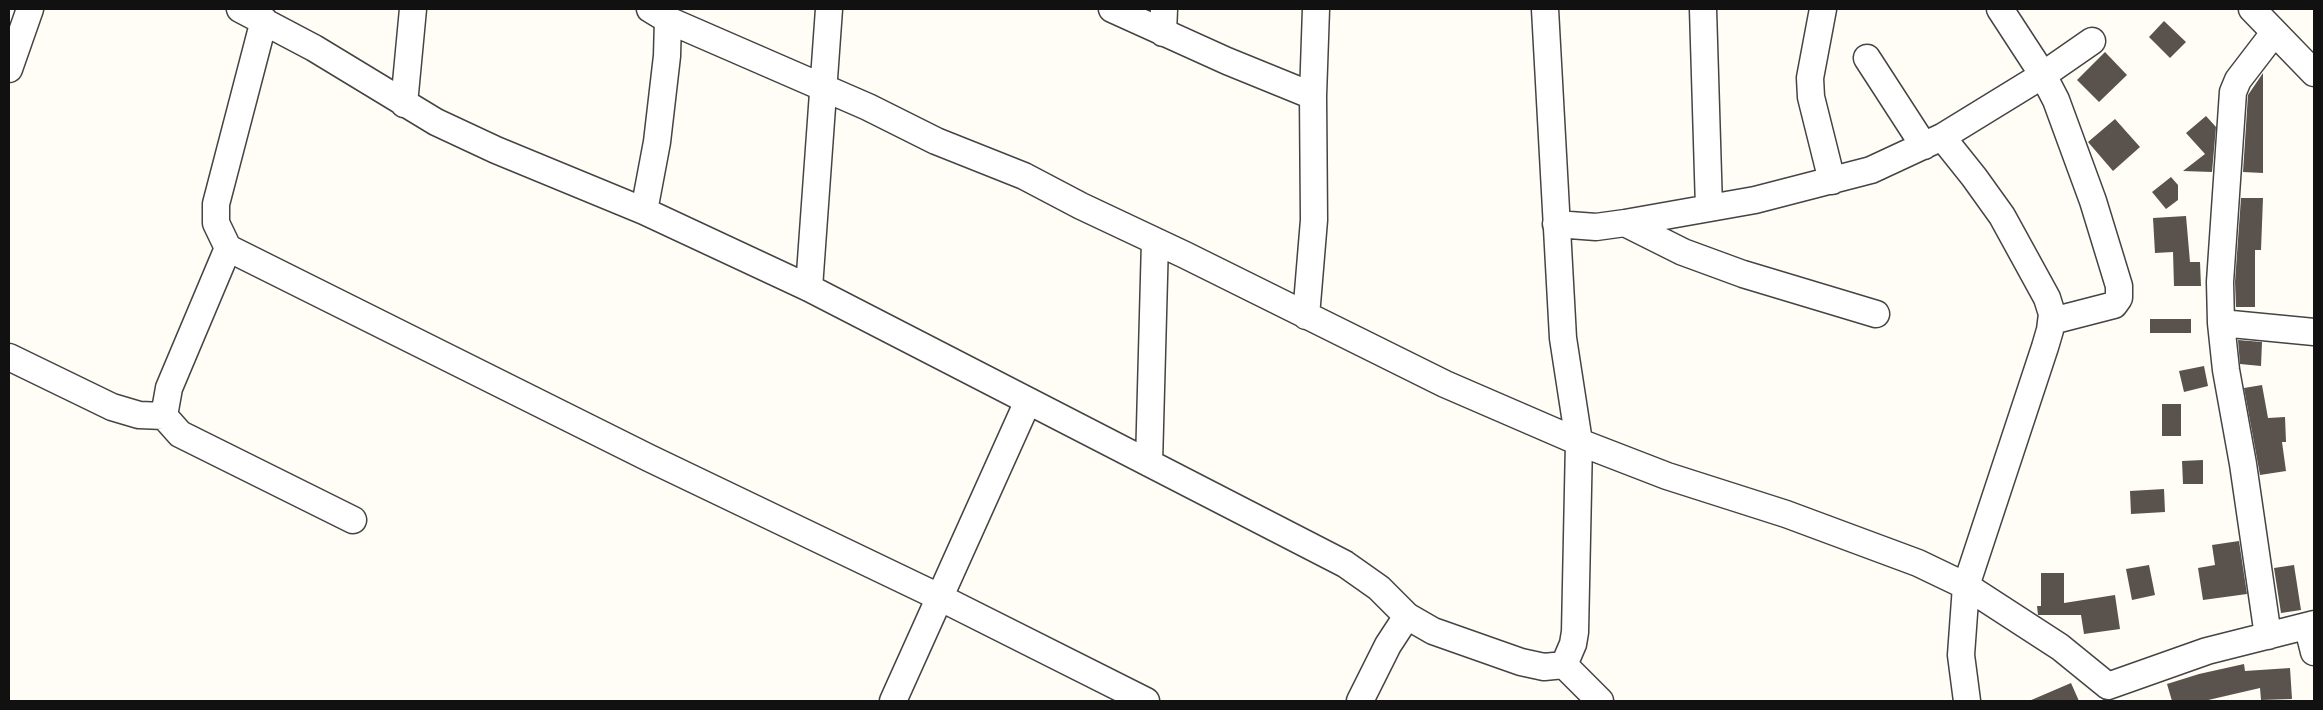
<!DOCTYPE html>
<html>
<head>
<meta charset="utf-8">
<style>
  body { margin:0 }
  #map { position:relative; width:2323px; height:710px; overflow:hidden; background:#fffdf5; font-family:"Crimson Pro",serif }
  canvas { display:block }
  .frame { position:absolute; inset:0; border:10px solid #111; pointer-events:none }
</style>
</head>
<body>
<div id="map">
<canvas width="2323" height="710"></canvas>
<div class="frame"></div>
</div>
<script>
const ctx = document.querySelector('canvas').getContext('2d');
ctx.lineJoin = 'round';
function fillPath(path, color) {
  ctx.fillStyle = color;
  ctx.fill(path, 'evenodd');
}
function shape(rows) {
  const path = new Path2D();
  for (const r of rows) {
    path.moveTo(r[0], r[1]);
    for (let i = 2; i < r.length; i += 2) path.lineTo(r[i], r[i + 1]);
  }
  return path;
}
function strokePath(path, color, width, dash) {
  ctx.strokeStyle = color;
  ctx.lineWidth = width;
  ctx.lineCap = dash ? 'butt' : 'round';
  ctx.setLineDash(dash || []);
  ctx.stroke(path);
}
fillPath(shape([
  [2164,21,2186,42,2170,58,2149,37],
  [2105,52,2127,75,2099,102,2077,80],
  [2263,73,2263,173,2243,172,2248,95],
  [2206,116,2216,127,2212,172,2183,171,2205,154,2186,133],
  [2115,119,2140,147,2113,171,2088,142],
  [2171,177,2178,185,2178,200,2166,209,2152,192],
  [2241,198,2263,198,2261,250,2255,250,2255,307,2236,307,2235,282],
  [2186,216,2190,262,2200,262,2201,286,2174,286,2173,252,2155,253,2153,218],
  [2150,319,2191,319,2191,333,2150,333],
  [2238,340,2262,342,2261,366,2240,364],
  [2204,366,2208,386,2184,392,2179,371],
  [2262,385,2268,418,2285,417,2286,442,2282,442,2286,471,2260,475,2244,388],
  [2162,404,2181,404,2181,436,2162,436],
  [2203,460,2203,484,2183,484,2182,461],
  [2164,489,2165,512,2131,514,2130,491],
  [2239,541,2247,594,2203,600,2198,568,2215,565,2212,545],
  [2149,565,2155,595,2132,600,2126,569],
  [2294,565,2301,610,2281,613,2274,568],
  [2041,573,2064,573,2064,603,2115,595,2120,629,2084,634,2081,615,2038,615,2037,606,2041,606],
  [2244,664,2245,671,2290,668,2292,699,2261,700,2260,688,2204,701,2172,701,2167,684,2199,674],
  [2071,683,2079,701,2029,701]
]), '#5a524d');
const minor = shape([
  [240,9,314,48,436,122,496,150,644,211,657,142,667,56,668,20,650,9],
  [1112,9,1227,61,1313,96],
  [1545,9,1563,338,1579,442,1575,632,1573,644,1564,665],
  [1703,9,1709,208],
  [1823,9,1810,78,1811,97,1832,181],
  [2000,9,2043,75,2056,100,2093,201,2119,286,2119,298,2114,305,2052,321],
  [2252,9,2314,73],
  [264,20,216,204,216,223,228,248,649,458,939,597,1146,701],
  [668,20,868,107,936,141,1024,176,1081,206,1185,255,1445,384,1579,442,1667,476,1786,514,1918,563,1966,586,2060,647,2108,686,2207,651,2314,624],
  [1163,33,1164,9],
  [1867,58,1924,146],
  [9,69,30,9],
  [404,104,413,9],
  [1942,137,1974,177,2002,216,2047,298,2052,314,2050,330,2045,347,1966,586,1961,655,1967,701],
  [644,211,809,288,1345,564,1379,588,1407,616,1433,631,1521,662,1544,667,1564,665,1600,701],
  [1625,223,1683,252,1743,274,1876,314],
  [1556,224,1596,227,1625,223,1755,200,1871,170,1942,137,2043,75,2092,41],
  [228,248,169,388,164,416,180,434,353,520],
  [809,288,829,9],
  [1306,316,1314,220,1313,96,1316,9],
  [2221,323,2314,332],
  [9,357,112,407,139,415,164,416],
  [1149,463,1155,241],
  [2308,628,2314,652],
  [2268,636,2243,464,2226,370,2221,323,2220,282,2233,92,2238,80,2274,33],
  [893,701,1028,401],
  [1360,701,1388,645,1407,616]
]);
strokePath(minor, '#444', 29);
strokePath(minor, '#fff', 26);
</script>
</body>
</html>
